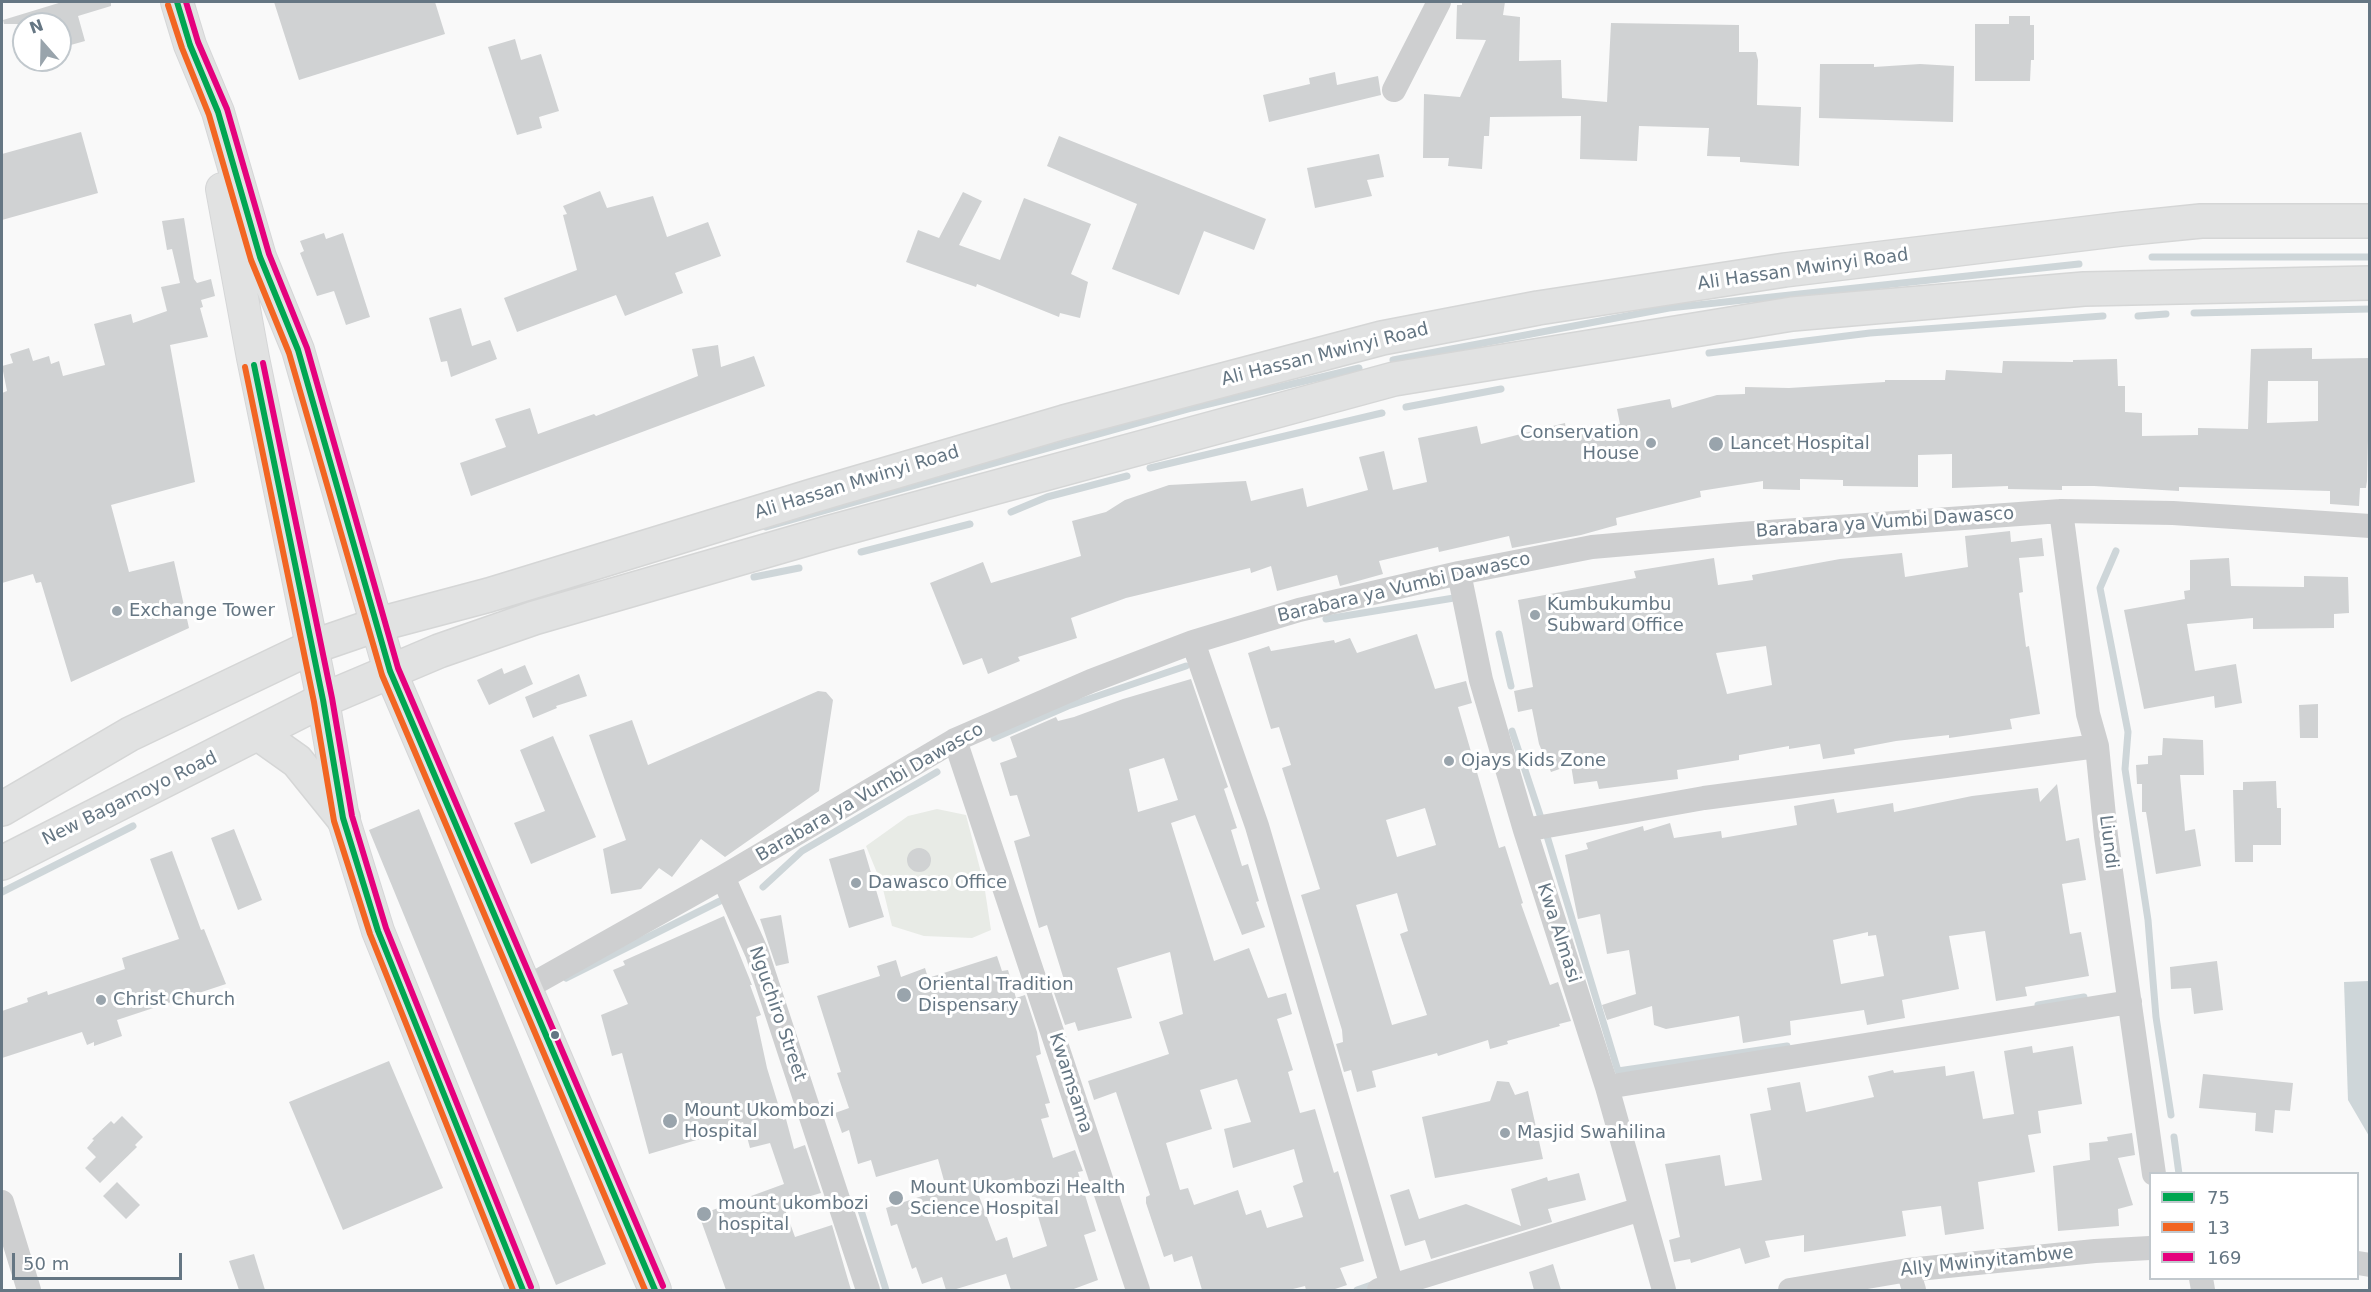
<!DOCTYPE html>
<html>
<head>
<meta charset="utf-8">
<style>
  body { margin:0 }
  #map { position:relative; width:2371px; height:1292px; overflow:hidden; background:#f9f9f9; font-family:"DejaVu Sans",sans-serif }
  canvas { display:block }
  .frame { position:absolute; inset:0; border:3px solid #657683; pointer-events:none }
  .legend { position:absolute; left:2149px; top:1172px; width:210px; height:108px; box-sizing:border-box; background:#fff; border:2px solid #c1c8cd; margin:0; padding:8px 10px; list-style:none; font-size:18px; color:#657683 }
  .legend li { display:flex; align-items:center; gap:12px; height:30px }
  .legend b { width:30px; border:2px solid #c1c8cd }
  .north { position:absolute; left:12px; top:12px; width:60px; height:60px; box-sizing:border-box; background:#fff; border:2px solid #c1c8cd; border-radius:50%; rotate:340deg; font-size:16px; font-weight:700; line-height:24px; text-align:center; color:#657683 }
  .north::after { content:''; display:block; margin:auto; width:21px; height:27px; background:#99a4ac; clip-path:polygon(50% 0,100% 100%,50% 72%,0 100%) }
  .scale { position:absolute; left:12px; top:1253px; width:170px; height:27px; box-sizing:border-box; border:3px solid #657683; border-top:0; padding-left:8px; font-size:18px; line-height:21px; white-space:nowrap; color:#657683; -webkit-text-stroke:4px #fff; paint-order:stroke }
</style>
</head>
<body>
<div id="map">
<canvas width="2371" height="1292"></canvas>
<div class="frame"></div>
<ul class="legend">
<li><b style="height:8px;background:#00a651"></b>75</li>
<li><b style="height:8px;background:#f26522"></b>13</li>
<li><b style="height:8px;background:#e5007d"></b>169</li>
</ul>
<div class="north">N</div>
<div class="scale">50 m</div>
</div>
<script>
const ctx = document.querySelector('canvas').getContext('2d');
ctx.lineJoin = 'round';
function fillPath(path, color) {
  ctx.fillStyle = color;
  ctx.fill(path, 'evenodd');
}
function shape(rows) {
  const path = new Path2D();
  for (const r of rows) {
    if (r.length === 3) {
      path.moveTo(r[0] + r[2], r[1]);
      path.arc(r[0], r[1], r[2], 0, 2 * Math.PI);
      continue;
    }
    path.moveTo(r[0], r[1]);
    for (let i = 2; i < r.length; i += 2) path.lineTo(r[i], r[i + 1]);
  }
  return path;
}
function strokePath(path, color, width, dash) {
  ctx.strokeStyle = color;
  ctx.lineWidth = width;
  ctx.lineCap = dash ? 'butt' : 'round';
  ctx.setLineDash(dash || []);
  ctx.stroke(path);
}
function label(font, color, halo, rows, align = 'center') {
  ctx.font = font + ' "DejaVu Sans",sans-serif';
  ctx.lineWidth = 6;
  ctx.setLineDash([]);
  ctx.textBaseline = 'middle';
  ctx.strokeStyle = halo;
  ctx.fillStyle = color;
  for (const [text, x, y, turn = 0] of rows) {
    ctx.save();
    ctx.translate(x, y);
    ctx.rotate((+turn || 0) * Math.PI / 180);
    ctx.textAlign = isNaN(turn) ? turn : align;
    if (halo) ctx.strokeText(text, 0, 0);
    ctx.fillText(text, 0, 0);
    ctx.restore();
  }
}
fillPath(shape([
  [937,809,966,815,984,884,991,930,972,938,924,936,892,926,882,885,866,846,908,816]
]), '#e8ebe6');
fillPath(shape([
  [2369,981,2370,981,2369,1136,2348,1100,2344,982]
]), '#ced6d9');
strokePath(shape([
  [2152,257,2370,257],
  [2194,313,2370,309],
  [2138,316,2166,314],
  [1709,353,1870,333,2103,316],
  [1393,360,1669,308,2079,264],
  [1406,407,1501,389],
  [1150,468,1382,413],
  [1011,512,1047,497,1127,476],
  [766,527,1192,408,1359,368],
  [2116,551,2100,588,2128,732,2125,769,2148,920,2156,1017,2171,1115],
  [861,552,970,524],
  [754,577,799,568],
  [1326,619,1460,597],
  [1499,634,1511,686],
  [1512,731,1547,836,1618,1071,1787,1046],
  [994,738,1068,706,1186,666],
  [763,887,802,851,937,772],
  [2,892,133,826],
  [566,978,720,901],
  [2038,1005,2084,997],
  [2174,1137,2179,1174],
  [859,1204,886,1290],
  [1357,1290,1374,1284]
]), '#ced6d9', 7);
fillPath(shape([
  [62,2,111,2,111,6,78,16,85,41,60,48,60,24,4,24,3,20],
  [274,2,435,2,445,34,299,80],
  [1462,2,1505,2,1503,15,1520,17,1519,61,1561,60,1562,98,1607,102,1611,23,1739,25,1739,52,1756,52,1758,60,1757,105,1801,107,1799,166,1740,162,1740,157,1707,156,1709,128,1639,126,1637,161,1580,159,1581,116,1490,117,1489,136,1484,136,1482,169,1448,166,1449,158,1423,158,1424,94,1460,97,1486,40,1456,39,1457,5,1462,5],
  [2009,16,2030,16,2030,25,2034,25,2034,60,2031,60,2030,81,1975,81,1975,24,2009,24],
  [515,39,521,60,541,54,559,111,539,117,542,128,517,135,488,47],
  [1820,64,1874,64,1874,67,1920,64,1954,66,1953,122,1819,118],
  [1335,72,1337,85,1378,76,1381,95,1269,122,1263,95,1310,84,1309,78],
  [81,132,98,193,2,220,2,154],
  [1059,136,1266,219,1254,250,1204,231,1179,295,1112,269,1137,204,1047,166],
  [1379,154,1384,177,1367,180,1372,196,1315,208,1307,168],
  [600,191,607,208,653,196,667,237,708,222,721,256,675,273,683,293,625,316,616,295,517,332,504,298,577,270,563,215,567,214,563,206],
  [963,192,982,201,959,245,1000,260,1024,198,1091,224,1071,274,1088,282,1080,318,1060,313,1059,317,977,284,976,287,906,262,918,230,939,238],
  [184,218,194,279,197,283,211,279,215,296,201,300,203,307,200,308,208,337,170,345,195,482,111,505,129,572,174,561,189,628,71,682,41,582,36,583,33,574,2,583,2,393,7,391,2,366,13,363,10,354,29,348,33,361,49,356,51,364,59,361,63,376,105,365,94,324,131,314,133,323,167,311,161,287,180,283,172,249,167,250,162,221],
  [324,233,326,239,343,233,370,317,346,325,334,291,317,296,300,253,304,251,300,241],
  [461,308,472,346,490,340,497,359,451,377,447,361,441,362,429,318],
  [718,345,721,367,754,356,765,386,471,496,460,463,506,447,495,419,530,408,538,434,594,414,596,416,698,376,692,349],
  [2312,348,2312,359,2370,358,2367,481,2366,488,2360,488,2359,506,2330,504,2330,491,2179,487,2179,491,2094,486,2062,486,2062,490,2008,489,2008,486,1952,488,1952,454,1918,455,1918,487,1843,486,1843,480,1800,479,1800,490,1763,489,1763,481,1700,491,1701,497,1616,518,1617,525,1581,535,1512,548,1509,536,1439,552,1438,547,1379,561,1383,574,1340,586,1337,575,1277,591,1271,566,1251,573,1250,568,1126,598,1071,618,1077,638,1018,657,1020,661,988,674,982,658,963,665,930,583,983,562,991,583,1081,556,1072,521,1106,512,1125,500,1169,485,1246,481,1251,501,1303,488,1307,507,1368,490,1359,457,1384,451,1393,490,1427,482,1418,438,1477,426,1481,444,1565,423,1567,438,1620,424,1617,409,1670,399,1672,408,1717,395,1745,394,1745,387,1789,388,1885,382,1885,380,1945,380,1946,370,2002,373,2003,361,2073,362,2073,360,2117,359,2118,386,2125,386,2125,412,2142,413,2142,436,2198,435,2198,428,2248,429,2251,349],
  [2268,381,2318,381,2318,421,2267,423],
  [2010,531,2011,542,2042,538,2044,556,2019,558,2023,592,2019,593,2026,647,2029,646,2040,714,2010,719,2012,729,1949,738,1949,735,1896,741,1854,749,1855,754,1823,759,1820,744,1789,749,1789,746,1739,755,1739,760,1677,770,1678,779,1599,789,1597,781,1574,784,1571,765,1551,772,1539,744,1532,709,1518,712,1514,691,1533,687,1518,600,1636,578,1634,571,1714,558,1718,585,1753,580,1752,575,1840,559,1902,553,1905,577,1968,567,1965,536],
  [1766,646,1772,685,1727,694,1716,653],
  [2229,558,2231,586,2304,587,2304,576,2348,577,2349,613,2334,614,2334,628,2253,629,2253,618,2187,624,2195,671,2236,664,2242,703,2215,708,2214,696,2144,709,2124,610,2185,599,2184,591,2190,590,2190,560],
  [1417,634,1435,689,1466,681,1472,703,1458,707,1499,848,1505,846,1523,903,1521,904,1550,985,1558,982,1571,1021,1559,1024,1560,1026,1507,1041,1508,1044,1490,1049,1488,1040,1438,1056,1437,1053,1372,1071,1376,1087,1357,1092,1351,1070,1344,1072,1336,1044,1343,1042,1342,1030,1301,895,1320,889,1282,768,1291,765,1279,727,1271,729,1248,653,1269,646,1271,651,1334,640,1335,643,1350,638,1357,653],
  [1425,808,1436,845,1397,857,1386,820],
  [1397,893,1408,931,1400,934,1427,1015,1392,1025,1356,905],
  [525,665,533,684,489,705,477,680,502,668,504,674],
  [579,674,587,696,556,706,557,708,533,718,525,697],
  [1191,679,1228,787,1224,789,1237,828,1231,830,1242,866,1248,864,1259,901,1256,902,1265,927,1242,935,1195,815,1171,823,1214,961,1249,948,1268,998,1286,993,1292,1014,1277,1019,1293,1070,1288,1072,1300,1113,1315,1109,1334,1173,1338,1171,1364,1261,1340,1268,1347,1285,1332,1290,1306,1290,1305,1286,1289,1290,1202,1290,1192,1256,1174,1262,1172,1254,1164,1257,1146,1203,1146,1197,1150,1195,1116,1092,1094,1100,1088,1081,1169,1054,1159,1022,1183,1014,1170,952,1117,968,1132,1018,1078,1031,1075,1022,1065,1025,1052,987,1065,983,1047,925,1039,928,1014,841,1030,836,1017,795,1010,796,1000,763,1017,757,1010,737,1056,717,1058,721,1074,717,1123,699],
  [1164,758,1178,800,1138,812,1129,769],
  [1237,1079,1251,1122,1224,1129,1233,1168,1294,1149,1303,1182,1293,1186,1303,1217,1267,1228,1261,1210,1246,1215,1238,1190,1194,1205,1188,1188,1180,1190,1166,1143,1212,1129,1200,1090],
  [818,691,826,692,833,700,819,791,725,857,701,839,672,877,659,868,641,889,611,894,603,849,626,840,589,735,632,720,648,765],
  [2318,704,2318,738,2300,738,2299,705],
  [553,736,596,837,531,864,514,823,545,811,520,750],
  [2163,738,2203,740,2204,775,2180,775,2185,831,2195,829,2201,866,2156,874,2146,812,2142,812,2142,784,2137,784,2136,765,2148,764,2148,756,2162,755],
  [2276,781,2277,808,2281,808,2281,845,2253,845,2253,862,2235,862,2233,790,2243,790,2243,782],
  [2057,784,2066,841,2079,838,2086,880,2062,884,2070,934,2081,932,2089,976,2025,987,2027,996,1996,1001,1985,931,1949,936,1959,989,1902,1000,1905,1018,1867,1025,1864,1010,1790,1021,1791,1035,1743,1043,1739,1016,1666,1029,1654,1025,1652,1006,1607,1020,1602,1005,1636,994,1629,950,1607,954,1600,914,1578,919,1565,855,1588,849,1586,843,1643,826,1644,831,1670,823,1674,838,1721,831,1722,838,1797,825,1794,806,1834,799,1837,813,1893,803,1894,812,1972,796,2038,788,2040,802],
  [1868,932,1868,936,1876,935,1884,976,1841,984,1833,940],
  [419,809,606,1264,556,1285,369,830],
  [234,829,262,900,238,910,211,838],
  [919,860,12],
  [864,849,884,917,849,928,829,859],
  [172,851,201,930,204,929,226,984,117,1020,122,1036,94,1046,94,1042,87,1045,82,1032,2,1058,2,1011,28,1002,27,998,47,991,48,995,125,969,122,958,179,939,150,859],
  [781,915,789,963,776,966,760,919],
  [724,916,752,985,750,985,761,1015,756,1017,767,1068,783,1120,786,1119,794,1149,805,1145,821,1193,783,1204,795,1237,832,1225,851,1290,726,1290,699,1215,784,1184,770,1143,750,1148,743,1122,709,1132,710,1136,649,1154,622,1053,612,1056,601,1015,628,1004,613,970,625,965,623,961],
  [997,956,1002,971,1008,970,1016,998,1025,995,1037,1032,1041,1054,1036,1056,1050,1103,1045,1104,1049,1117,1041,1119,1053,1158,1075,1150,1083,1171,1078,1172,1096,1231,1084,1235,1098,1280,1071,1290,1011,1290,1006,1274,953,1290,946,1290,942,1277,922,1284,916,1267,912,1269,897,1224,891,1226,886,1208,946,1188,938,1159,876,1177,871,1160,858,1164,849,1130,842,1133,835,1113,849,1108,837,1073,841,1072,817,996,880,976,877,966,896,960,901,977,925,968,928,978],
  [1014,1178,1019,1194,1030,1190,1047,1246,1013,1258,1007,1237,996,1241,976,1188],
  [2217,961,2223,1010,2194,1014,2191,988,2171,989,2170,967],
  [2032,1046,2033,1053,2073,1046,2082,1104,2038,1111,2041,1133,2028,1135,2035,1172,1978,1182,1984,1229,1945,1235,1941,1206,1902,1211,1906,1236,1804,1252,1804,1235,1765,1241,1770,1257,1745,1264,1740,1248,1691,1263,1690,1259,1674,1262,1669,1240,1680,1237,1665,1164,1720,1155,1725,1186,1762,1180,1750,1114,1771,1110,1767,1088,1800,1082,1806,1112,1874,1097,1868,1076,1893,1070,1894,1073,1945,1066,1946,1076,1974,1071,1983,1119,2014,1114,2004,1051],
  [389,1061,443,1188,343,1230,289,1102],
  [2203,1074,2293,1083,2290,1111,2275,1110,2273,1133,2255,1131,2256,1113,2199,1108],
  [1497,1081,1509,1082,1515,1095,1528,1091,1543,1159,1435,1178,1422,1117,1490,1101],
  [122,1116,143,1137,135,1145,137,1147,100,1183,85,1168,96,1157,87,1148,94,1140,92,1139,111,1121,114,1124],
  [2132,1133,2135,1155,2118,1158,2133,1205,2118,1209,2119,1226,2058,1231,2053,1166,2090,1160,2089,1143,2108,1141,2107,1137],
  [1579,1173,1586,1200,1548,1209,1552,1222,1431,1259,1425,1240,1405,1246,1390,1195,1409,1189,1419,1219,1466,1204,1521,1226,1511,1189,1547,1177,1548,1181],
  [117,1182,140,1205,126,1219,103,1196],
  [254,1254,265,1290,239,1290,229,1261],
  [1553,1264,1561,1290,1534,1290,1529,1272]
]), '#d0d2d3');
const major = shape([
  [177,2,190,45,218,112,260,257,298,350,390,671,655,1290],
  [222,189,253,358,323,700,343,818,378,931,523,1290]
]);
const highway = shape([
  [259,734,297,761,343,818],
  [2,809,130,734,312,647,376,625,489,595,812,496,1064,422,1382,338,1538,308,1785,270,2122,229,2201,221,2370,221],
  [2,863,323,700,439,651,534,618,827,533,1394,379,1792,314,2084,289,2370,283]
]);
strokePath(major, '#d5d6d7', 34);
strokePath(highway, '#d5d6d6', 36);
strokePath(shape([
  [1394,90,1439,2],
  [2061,511,2088,714,2097,746,2106,836,2154,1174],
  [1459,573,1481,680,1525,830,1607,1087,1664,1290],
  [1193,642,1257,826,1392,1286],
  [955,740,1138,1290],
  [1525,830,1704,798,2097,746],
  [723,877,757,953,868,1290],
  [526,988,723,877,955,740,1091,681,1193,642,1299,610,1459,573,1592,547,1741,534,2061,511,2173,513,2370,526],
  [1607,1087,2130,1002],
  [2,1202,29,1290],
  [2358,1263,2370,1265],
  [1908,1270,1914,1290],
  [2201,1278,2203,1290],
  [1379,1290,1641,1209],
  [1790,1290,1908,1270,2095,1251,2150,1248]
]), '#cecfd0', 24);
strokePath(major, '#e1e2e2', 32);
strokePath(highway, '#e1e2e2', 33);
strokePath(shape([
  [177,2,190,45,218,112,260,257,298,350,390,671,655,1290],
  [254,365,323,700,343,818,378,931,523,1290]
]), '#00a651', 6);
strokePath(shape([
  [168,5,182,48,209,115,251,260,289,353,382,675,645,1290],
  [245,367,314,702,334,821,370,934,513,1290]
]), '#f26522', 6);
strokePath(shape([
  [186,2,198,42,227,109,269,254,307,348,398,668,663,1286],
  [263,363,332,698,352,816,386,928,531,1287]
]), '#e5007d', 6);
for (const [x, y, r, color] of [
  [1651,443,6,"#99a4ac"],
  [1716,444,8,"#99a4ac"],
  [117,611,6,"#99a4ac"],
  [1535,615,6,"#99a4ac"],
  [1449,761,6,"#99a4ac"],
  [856,883,6,"#99a4ac"],
  [904,995,8,"#99a4ac"],
  [101,1000,6,"#99a4ac"],
  [555,1035,5,"#657683"],
  [670,1121,8,"#99a4ac"],
  [1505,1133,6,"#99a4ac"],
  [896,1198,8,"#99a4ac"],
  [704,1214,8,"#99a4ac"]
]) {
  const dot = new Path2D();
  dot.arc(x, y, r, 0, 2 * Math.PI);
  ctx.fillStyle = color;
  ctx.fill(dot);
  strokePath(dot, '#fff', 2);
}
label('18px', '#657683', '#fff', [
  ["Ali Hassan Mwinyi Road",1803,270,-8],
  ["Ali Hassan Mwinyi Road",1325,355,-14],
  ["Ali Hassan Mwinyi Road",857,483,-17],
  ["Barabara ya Vumbi Dawasco",1885,523,-4],
  ["Barabara ya Vumbi Dawasco",1404,588,-13],
  ["Barabara ya Vumbi Dawasco",870,793,-30],
  ["New Bagamoyo Road",130,799,-26],
  ["Liundi",2108,842,83],
  ["Kwa Almasi",1558,933,72],
  ["Nguchiro Street",777,1014,71],
  ["Kwamsama",1070,1083,72],
  ["Ally Mwinyitambwe",1987,1262,-6]
]);
label('18px', '#657683', '#fff', [
  ["Conservation",1639,433,"right"],
  ["House",1639,454,"right"],
  ["Lancet Hospital",1730,444],
  ["Kumbukumbu",1547,605],
  ["Subward Office",1547,626],
  ["Exchange Tower",129,611],
  ["Ojays Kids Zone",1461,761],
  ["Dawasco Office",868,883],
  ["Oriental Tradition",918,985],
  ["Dispensary",918,1006],
  ["Christ Church",113,1000],
  ["Mount Ukombozi",684,1111],
  ["Hospital",684,1132],
  ["Masjid Swahilina",1517,1133],
  ["Mount Ukombozi Health",910,1188],
  ["Science Hospital",910,1209],
  ["mount ukombozi",718,1204],
  ["hospital",718,1225]
], 'left');
</script>
</body>
</html>
